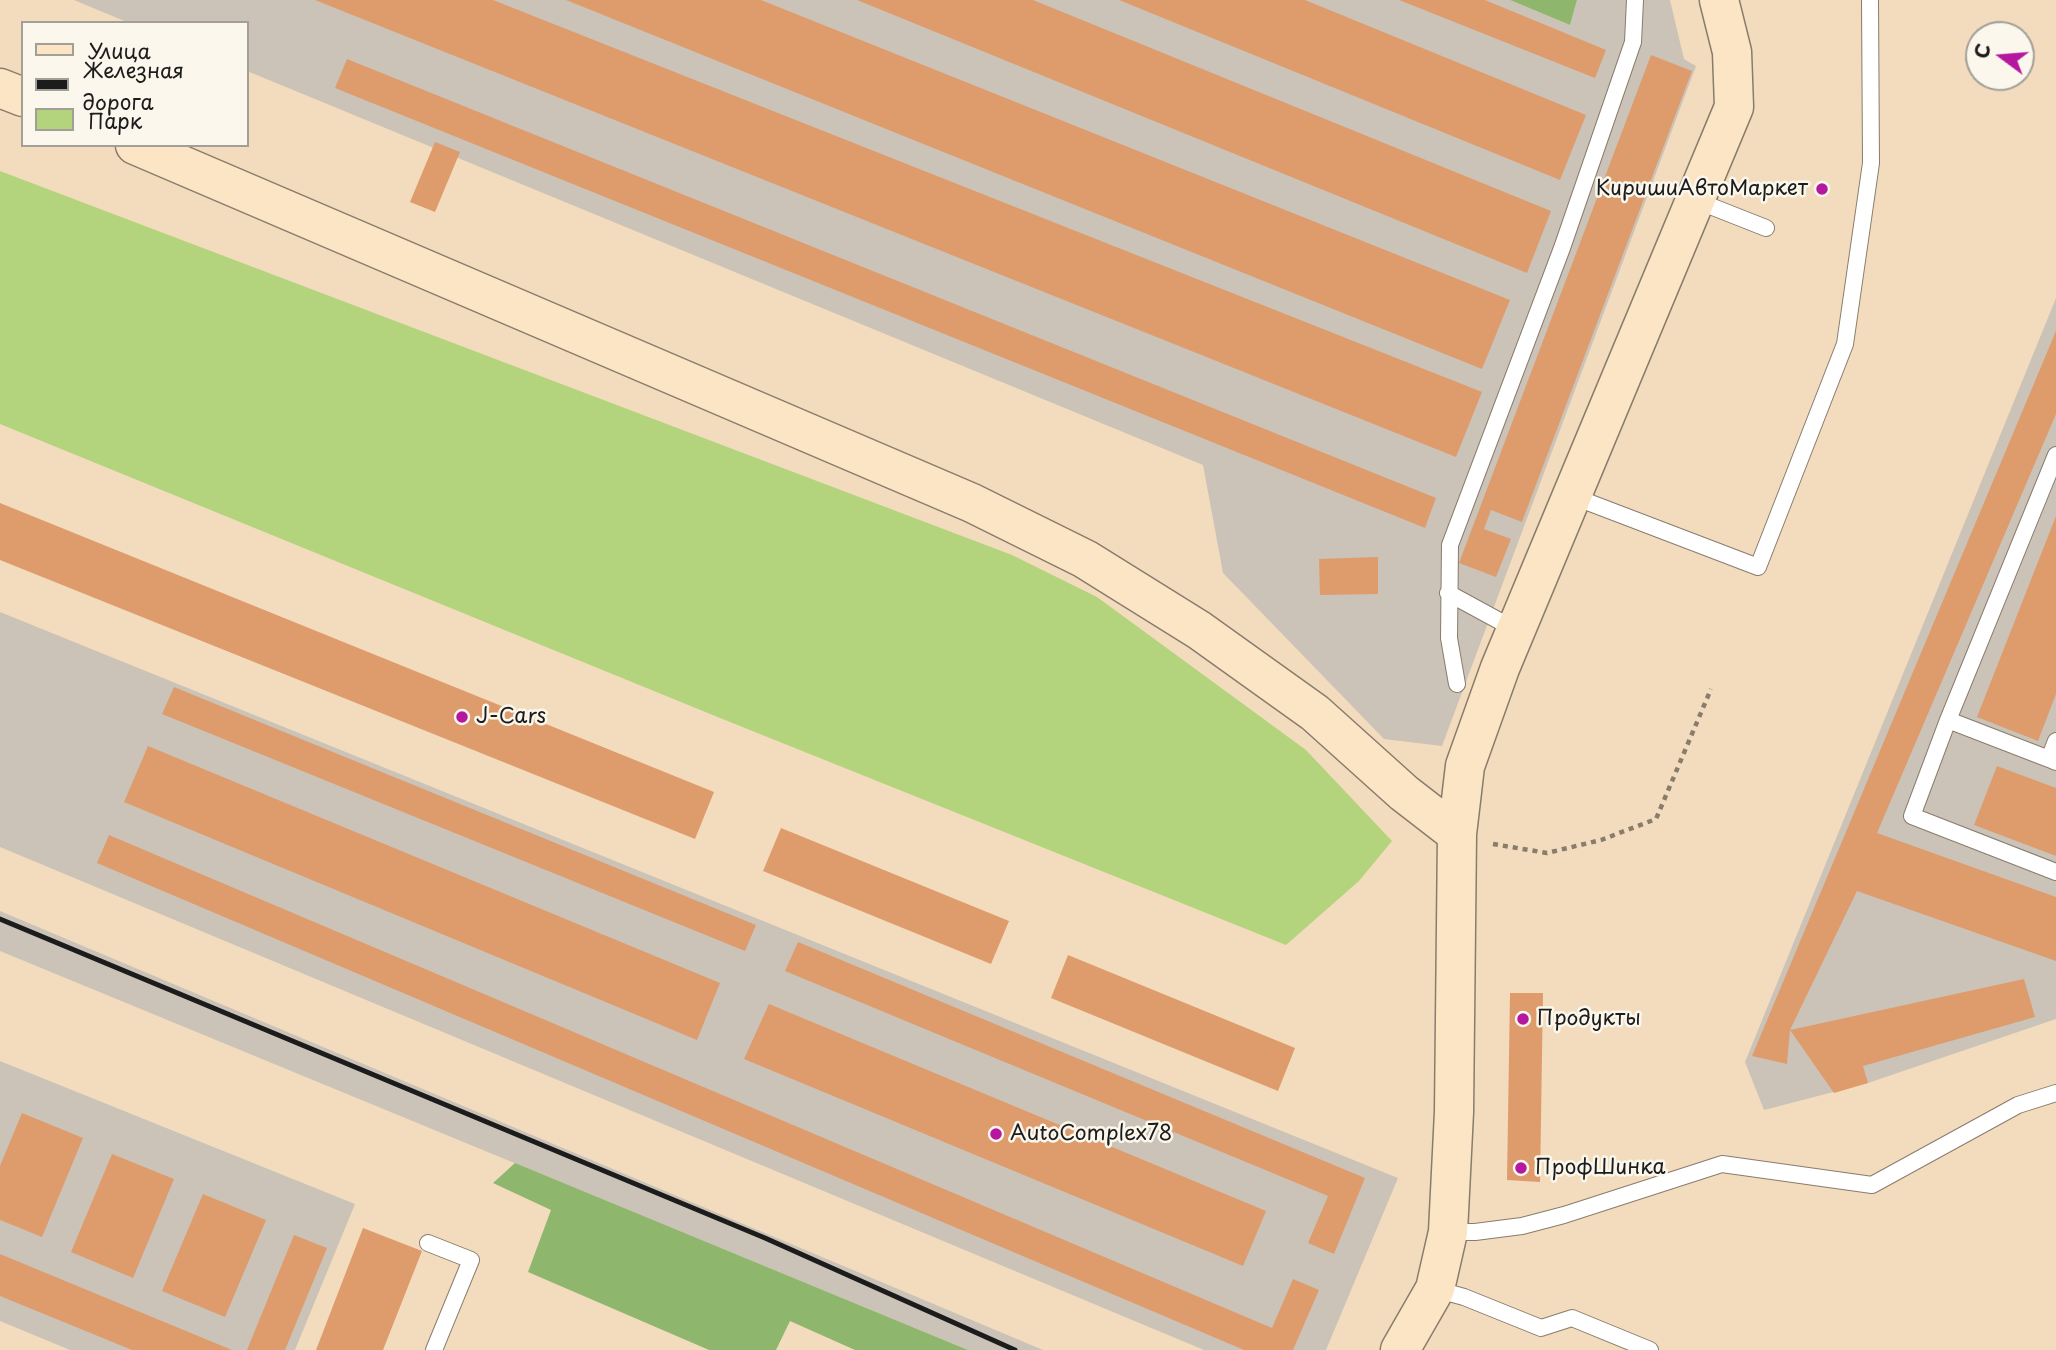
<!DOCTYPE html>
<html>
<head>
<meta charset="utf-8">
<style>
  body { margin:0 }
  #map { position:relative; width:2056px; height:1350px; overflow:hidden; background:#f3dcbd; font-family:"Playpen Sans",sans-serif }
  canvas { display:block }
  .legend { position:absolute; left:21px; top:21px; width:228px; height:126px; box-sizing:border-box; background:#fbf7ec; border:2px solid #a29f99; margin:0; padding:9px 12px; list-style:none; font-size:21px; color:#1c1c1c }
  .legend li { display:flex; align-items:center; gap:14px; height:35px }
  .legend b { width:35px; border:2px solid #a29f99 }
  .north { position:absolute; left:1965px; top:21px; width:70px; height:70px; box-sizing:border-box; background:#fbf7ec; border:2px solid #a29f99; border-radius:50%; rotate:286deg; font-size:19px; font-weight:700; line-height:28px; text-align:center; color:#1c1c1c }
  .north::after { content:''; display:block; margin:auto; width:24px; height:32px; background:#b5179e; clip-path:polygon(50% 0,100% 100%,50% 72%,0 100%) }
</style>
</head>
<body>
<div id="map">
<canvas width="2056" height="1350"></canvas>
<ul class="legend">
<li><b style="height:9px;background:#fce5c4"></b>Улица</li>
<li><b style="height:9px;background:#1c1c1c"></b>Железная дорога</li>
<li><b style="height:19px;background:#b3d47c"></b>Парк</li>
</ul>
<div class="north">С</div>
</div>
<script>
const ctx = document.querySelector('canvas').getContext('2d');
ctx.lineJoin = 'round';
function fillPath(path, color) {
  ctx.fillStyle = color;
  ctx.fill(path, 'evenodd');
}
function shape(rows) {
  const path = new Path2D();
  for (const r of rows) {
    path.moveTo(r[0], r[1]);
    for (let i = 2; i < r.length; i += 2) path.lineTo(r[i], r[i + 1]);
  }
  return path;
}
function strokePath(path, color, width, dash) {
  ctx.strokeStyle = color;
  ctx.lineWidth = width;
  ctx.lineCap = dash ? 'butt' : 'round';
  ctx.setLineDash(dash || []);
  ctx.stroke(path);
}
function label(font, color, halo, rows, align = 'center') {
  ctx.font = font + ' "Playpen Sans",sans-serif';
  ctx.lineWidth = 5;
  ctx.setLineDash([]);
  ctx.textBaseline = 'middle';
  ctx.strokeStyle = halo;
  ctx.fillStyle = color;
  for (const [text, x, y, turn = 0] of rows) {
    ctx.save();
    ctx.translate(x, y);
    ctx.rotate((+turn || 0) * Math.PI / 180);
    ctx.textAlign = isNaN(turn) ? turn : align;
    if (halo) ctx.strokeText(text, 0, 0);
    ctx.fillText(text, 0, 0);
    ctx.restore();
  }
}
fillPath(shape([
  [74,0,1510,0,1570,25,1577,0,1670,0,1684,59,1696,66,1442,746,1384,739,1223,573,1203,465,247,71,247,23,129,23],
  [2056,298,2056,1019,1868,1083,1764,1110,1745,1062],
  [0,612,1398,1178,1326,1350,1204,1350,0,847],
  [0,911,1043,1350,968,1350,0,951],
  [0,1061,355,1204,295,1350,70,1350,0,1321]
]), '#cbc3b8');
fillPath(shape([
  [0,171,1012,555,1097,597,1306,750,1392,841,1359,881,1286,945,720,718,0,424]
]), '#b3d47c');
fillPath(shape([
  [1510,0,1577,0,1570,25],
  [515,1163,968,1350,855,1350,790,1321,776,1350,709,1350,528,1272,551,1210,493,1183]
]), '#8eb66c');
fillPath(shape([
  [315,0,493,0,1482,392,1456,457],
  [566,0,761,0,1510,300,1482,369],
  [857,0,1033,0,1551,211,1527,273],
  [1119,0,1305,0,1586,115,1560,180],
  [1399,0,1485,0,1606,50,1595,78],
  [1651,55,1692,71,1522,522,1491,510,1484,529,1511,539,1496,577,1459,563],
  [347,59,1436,498,1425,528,335,88],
  [435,142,460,152,435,212,410,202],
  [2056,331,2056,414,1877,833,2056,897,2056,961,1857,891,1790,1030,1787,1064,1752,1056],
  [0,503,714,792,695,839,0,560],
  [2056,516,2056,694,2038,741,1977,717],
  [1378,557,1378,594,1320,595,1319,559],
  [174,687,756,925,745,951,162,714],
  [148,746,720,983,697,1040,124,802],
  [1997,766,2056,788,2056,856,1974,825],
  [781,828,1009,921,991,964,763,871],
  [109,835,1272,1328,1293,1279,1319,1290,1293,1350,1244,1350,97,863],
  [798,942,1365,1178,1334,1254,1308,1243,1328,1196,785,971],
  [1068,955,1295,1048,1278,1091,1051,998],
  [2024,979,2035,1017,1863,1066,1868,1083,1834,1093,1790,1030],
  [1510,993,1543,993,1540,1182,1507,1180],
  [769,1004,1266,1211,1243,1266,744,1059],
  [22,1113,83,1138,42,1237,0,1220,0,1166],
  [112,1154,174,1179,133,1278,71,1252],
  [203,1194,266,1220,225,1317,162,1291],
  [363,1228,422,1251,383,1350,316,1350],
  [294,1235,327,1248,285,1350,247,1350],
  [0,1254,232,1350,132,1350,0,1296]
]), '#de9c6c');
const lane = shape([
  [1695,200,1766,228],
  [1572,496,1758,567,1845,344,1871,163,1870,0],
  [1448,593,1516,630],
  [1457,684,1449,638,1450,545,1562,248,1633,42,1635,0],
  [1948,720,1912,816,2056,872],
  [2056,741,2049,759,2056,762],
  [2049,759,1948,720,2056,455],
  [1448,1232,1475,1232,1522,1226,1564,1215,1722,1164,1872,1185,2018,1105,2056,1093],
  [428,1243,471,1260,434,1350],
  [1435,1289,1464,1297,1541,1328,1572,1318,1650,1350]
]);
const secondary = shape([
  [0,88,23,97],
  [135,145,972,503,1085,559,1199,630,1315,713,1404,793,1457,834],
  [1400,1350,1435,1289,1448,1232,1454,1112,1457,834,1465,766,1500,668,1734,107,1732,52,1719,0]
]);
strokePath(lane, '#887c6c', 18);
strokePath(secondary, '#887c6c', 41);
strokePath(shape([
  [1493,844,1547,853,1601,840,1656,819,1711,689]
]), '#887c6c', 4.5, [5, 5]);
strokePath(lane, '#fff', 16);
strokePath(secondary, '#fce5c4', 38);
strokePath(shape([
  [0,919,765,1238,1015,1350]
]), '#1c1c1c', 5);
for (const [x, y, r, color] of [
  [1822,189,7,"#b5179e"],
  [462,717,7,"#b5179e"],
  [1523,1019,7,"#b5179e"],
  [996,1134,7,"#b5179e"],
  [1521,1168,7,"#b5179e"]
]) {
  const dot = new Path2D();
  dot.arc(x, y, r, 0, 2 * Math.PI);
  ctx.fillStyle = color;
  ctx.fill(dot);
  strokePath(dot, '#fbf7ec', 2.5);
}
label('21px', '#1c1c1c', '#fbf7ec', [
  ["КиришиАвтоМаркет",1808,189,"right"],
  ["J-Cars",476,717],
  ["Продукты",1537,1019],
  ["AutoComplex78",1010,1134],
  ["ПрофШинка",1535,1168]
], 'left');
</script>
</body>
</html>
